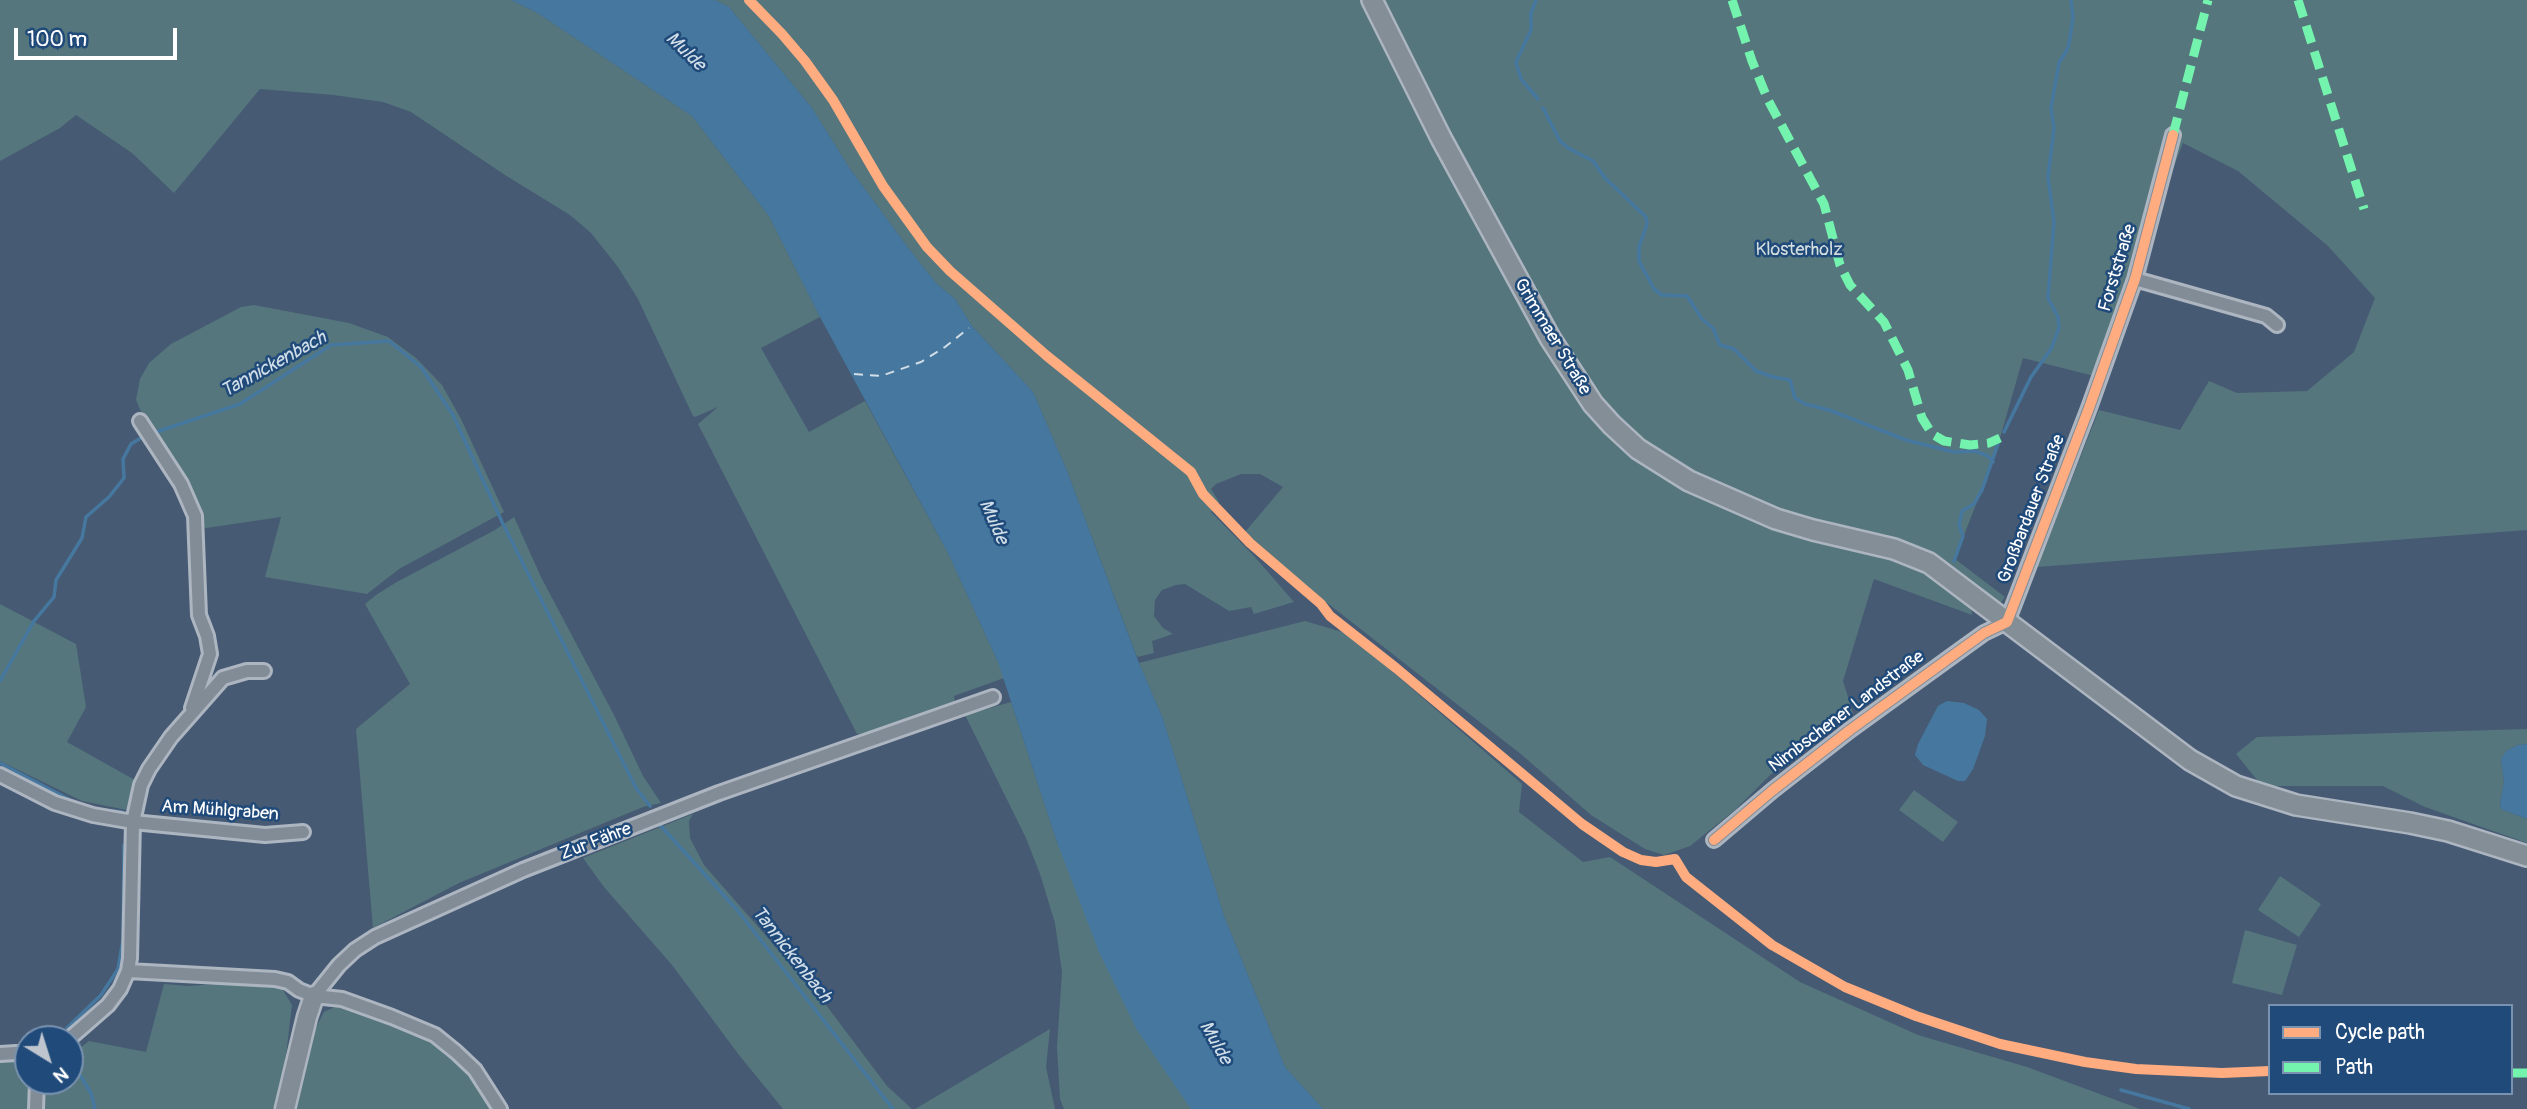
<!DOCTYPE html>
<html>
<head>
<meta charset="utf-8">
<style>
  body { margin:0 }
  #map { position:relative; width:2527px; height:1109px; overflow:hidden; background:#465a73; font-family:Pangolin,sans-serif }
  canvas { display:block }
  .legend { position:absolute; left:2268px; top:1004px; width:245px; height:91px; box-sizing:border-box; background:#1f4a7a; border:2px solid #7992af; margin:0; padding:9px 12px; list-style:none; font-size:21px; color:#fff }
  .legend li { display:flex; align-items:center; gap:14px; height:35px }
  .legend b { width:35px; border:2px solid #7992af }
  .north { position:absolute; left:14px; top:1025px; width:70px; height:70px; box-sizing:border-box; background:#1f4a7a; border:2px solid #7992af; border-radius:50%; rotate:142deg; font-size:19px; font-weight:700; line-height:28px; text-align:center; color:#fff }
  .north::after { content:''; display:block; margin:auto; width:24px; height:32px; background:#bec5ce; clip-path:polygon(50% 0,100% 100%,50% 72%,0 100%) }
  .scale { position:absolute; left:14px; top:28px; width:163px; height:32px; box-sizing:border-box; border:4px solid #fff; border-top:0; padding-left:9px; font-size:21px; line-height:24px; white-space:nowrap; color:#fff; -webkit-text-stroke:5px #1f4a7a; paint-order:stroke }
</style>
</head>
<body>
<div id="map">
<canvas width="2527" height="1109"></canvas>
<ul class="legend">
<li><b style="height:9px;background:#ffac80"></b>Cycle path</li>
<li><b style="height:9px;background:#73f3ae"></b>Path</li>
</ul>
<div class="north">N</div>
<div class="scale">100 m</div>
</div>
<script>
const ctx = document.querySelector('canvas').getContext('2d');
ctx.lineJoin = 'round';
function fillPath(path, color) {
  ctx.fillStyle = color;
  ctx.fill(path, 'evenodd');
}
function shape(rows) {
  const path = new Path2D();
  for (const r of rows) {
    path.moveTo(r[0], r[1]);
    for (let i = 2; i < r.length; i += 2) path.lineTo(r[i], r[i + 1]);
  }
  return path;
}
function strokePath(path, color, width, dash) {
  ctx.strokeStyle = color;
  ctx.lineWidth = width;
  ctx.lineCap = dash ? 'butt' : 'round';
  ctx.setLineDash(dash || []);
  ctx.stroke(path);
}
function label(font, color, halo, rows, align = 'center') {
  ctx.font = font + ' Pangolin,sans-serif';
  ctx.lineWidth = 5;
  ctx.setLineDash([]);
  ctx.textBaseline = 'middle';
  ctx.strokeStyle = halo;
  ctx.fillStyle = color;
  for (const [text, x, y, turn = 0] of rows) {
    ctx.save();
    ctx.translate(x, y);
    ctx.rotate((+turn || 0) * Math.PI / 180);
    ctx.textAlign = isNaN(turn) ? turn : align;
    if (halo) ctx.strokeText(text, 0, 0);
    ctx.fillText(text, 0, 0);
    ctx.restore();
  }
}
fillPath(shape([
  [0,0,511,0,536,12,692,116,769,216,820,317,761,348,809,432,865,401,948,553,998,662,1004,678,954,696,956,711,893,733,857,734,698,424,718,407,695,417,693,416,638,299,618,267,591,233,570,215,505,175,411,112,383,102,334,95,260,89,174,193,132,153,76,115,60,128,0,161],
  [715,0,1366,0,1528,309,1651,466,1902,557,1955,588,1971,607,1972,615,1874,579,1843,681,1853,713,1770,775,1735,810,1690,846,1664,855,1645,849,1591,815,1522,755,1317,595,1245,532,1283,487,1260,474,1241,474,1216,484,1211,489,1219,502,1211,512,1254,556,1294,602,1254,614,1251,607,1229,611,1185,584,1176,585,1162,590,1155,600,1154,616,1163,628,1173,634,1152,641,1154,653,1137,657,1067,471,1033,392,972,326,955,299,936,283,909,249,850,169,812,108,729,7],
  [1378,0,2527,0,2527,530,2037,567,2099,410,2180,430,2209,381,2237,393,2307,391,2354,352,2375,298,2328,246,2238,171,2183,143,2094,376,2023,358,1996,452,1955,559,2005,597,1999,605,1978,592,1814,524,1717,488,1626,431,1576,370],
  [254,305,349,323,388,337,416,358,442,385,461,419,504,512,399,569,367,594,265,577,281,517,206,528,201,526,180,471,146,423,136,400,140,379,149,363,171,344,241,307],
  [514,517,541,577,614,715,643,776,661,803,643,807,459,883,373,928,356,729,410,684,365,604,376,595,395,583,495,530],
  [0,604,76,644,86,707,67,742,135,780,127,810,82,801,0,761],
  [1305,621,1349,634,1522,784,1519,812,1583,862,1610,857,1800,982,1918,1035,2027,1067,2140,1109,1323,1109,1285,1067,1224,916,1163,719,1139,663],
  [1011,702,1057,842,1177,1087,1191,1109,1064,1109,1060,1099,1057,1047,1062,972,1055,923,1040,874,1026,838,965,715],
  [2527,729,2527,744,2518,745,2506,751,2501,759,2504,782,2500,803,2501,809,2527,819,2527,843,2425,807,2383,786,2262,786,2236,754,2257,737],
  [1914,790,1958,822,1943,842,1899,810],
  [693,814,689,821,690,838,704,865,823,1001,887,1086,912,1109,783,1109,739,1055,672,965,604,887,583,858],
  [2280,876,2321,904,2299,937,2258,910],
  [2245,930,2297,945,2282,995,2232,983],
  [228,983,275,986,283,990,292,1005,281,1097,278,1096,275,1109,0,1109,0,1056,28,1068,28,1081,40,1081,44,1086,47,1081,70,1081,70,1050,79,1049,89,1041,146,1052,164,984,189,986],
  [343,1003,436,1037,473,1073,490,1109,293,1109,309,1041,324,1012],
  [1050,1029,1046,1067,1055,1109,915,1109]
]), '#55767d');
fillPath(shape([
  [511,0,715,0,729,7,812,108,850,169,909,249,936,283,955,299,972,326,1033,392,1067,471,1139,663,1163,719,1224,916,1285,1067,1323,1109,1191,1109,1137,1030,1099,952,1057,842,998,662,948,553,820,317,769,216,692,116,536,12],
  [1947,701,1964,703,1979,710,1987,719,1985,736,1973,769,1965,781,1958,781,1923,765,1915,755,1918,744,1938,706],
  [2527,744,2527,819,2501,809,2500,803,2504,782,2501,759,2506,751,2518,745]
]), '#46789f');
strokePath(shape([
  [1536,0,1531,13,1531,30,1516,62,1521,79,1538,99],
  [1543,108,1560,141,1568,148,1593,161,1605,178,1646,217,1647,224,1639,247,1639,261,1654,289,1662,295,1687,296,1702,319,1713,328,1720,345,1734,349,1756,371,1773,377,1790,380,1795,398,1805,404,1829,410,1906,440,1954,452,1975,451,1988,456,1993,462],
  [2004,432,2031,377,2051,349,2059,328,2058,317,2048,298,2054,222,2048,177,2054,128,2051,108,2059,63,2068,48,2070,38,2073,17,2071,0],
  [153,433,240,404,331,345,389,341,421,367,453,415,503,524,636,788,650,806],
  [1954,561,1963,536,1959,525,1962,511,1974,504,1982,490,1998,444],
  [0,681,34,621,54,597,56,580,82,538,86,517,109,497,124,478,123,459,131,444,146,435],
  [0,763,74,802,94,809,122,812],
  [660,825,738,911,893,1109],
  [67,1028,101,995,118,969,123,940,124,845],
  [70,1059,91,1093,95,1109],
  [2121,1090,2189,1109]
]), '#46789f', 3.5);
strokePath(shape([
  [854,374,881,376,921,362,945,347,969,328]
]), '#d1dee8', 2, [9, 7]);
const street = shape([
  [2135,279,2266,316,2277,325],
  [140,421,181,484,195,516,199,615,207,636,210,654,192,708],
  [0,775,55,803,93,815,133,822,265,835,303,832],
  [1714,840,1773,790,1850,730,1959,651,1984,633,2007,622,2089,408,2135,279,2173,135],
  [128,971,275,979,288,982,299,990,314,996,342,999,392,1017,435,1035,456,1052,475,1070,500,1109],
  [314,996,339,965,355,950,375,937,523,870,719,793,993,697],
  [69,1039,108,1005,120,989,128,971,130,958,133,822,141,785,149,769,171,737,223,678,247,671,264,671],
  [0,1054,16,1053,28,1055],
  [36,1109,37,1081]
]);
const secondary = shape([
  [285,1109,307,1017,314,996]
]);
const primary = shape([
  [1372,0,1441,138,1550,338,1593,404,1612,425,1638,449,1689,481,1776,519,1813,530,1894,549,1929,563,2190,760,2236,786,2296,805,2410,823,2448,831,2527,856]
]);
strokePath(street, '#acb5c0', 18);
strokePath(secondary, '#acb5c0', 23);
strokePath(primary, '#acb5c0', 24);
strokePath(street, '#828c97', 12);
strokePath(secondary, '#828c97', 18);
strokePath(primary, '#848e96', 19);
strokePath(shape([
  [1732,0,1752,61,1768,100,1824,204,1840,265,1850,285,1884,322,1908,370,1922,418,1932,434,1944,441,1970,445,1989,443,2000,438],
  [2298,0,2364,209],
  [2173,135,2208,0],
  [2511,1073,2527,1073]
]), '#73f3ae', 9, [18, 9]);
strokePath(shape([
  [749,0,782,34,805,61,833,100,883,186,927,247,950,271,1047,356,1191,472,1203,494,1250,543,1321,604,1330,616,1396,668,1582,824,1623,852,1641,860,1656,862,1675,859,1686,877,1772,945,1845,987,1916,1016,2000,1044,2085,1062,2136,1069,2222,1073,2270,1071],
  [1714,840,1773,790,1850,730,1959,651,1984,633,2007,622,2089,408,2135,279,2173,135]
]), '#ffac80', 10);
label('18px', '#d5dedf', '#1f4a7a', [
  ["Klosterholz",1799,250]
]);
label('18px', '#fff', '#1f4a7a', [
  ["Forststraße",2118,268,-73],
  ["Grimmaer Straße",1552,337,59],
  ["Großbardauer Straße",2032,509,-69],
  ["Nimbschener Landstraße",1847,712,-37],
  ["Am Mühlgraben",220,811,4],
  ["Zur Fähre",596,842,-21]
]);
label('italic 19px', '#d1dee8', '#1f4a7a', [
  ["Mulde",685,52,44],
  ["Tannickenbach",274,365,-29],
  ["Mulde",993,522,66],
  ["Tannickenbach",791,955,52],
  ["Mulde",1215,1043,60]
]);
</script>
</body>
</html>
